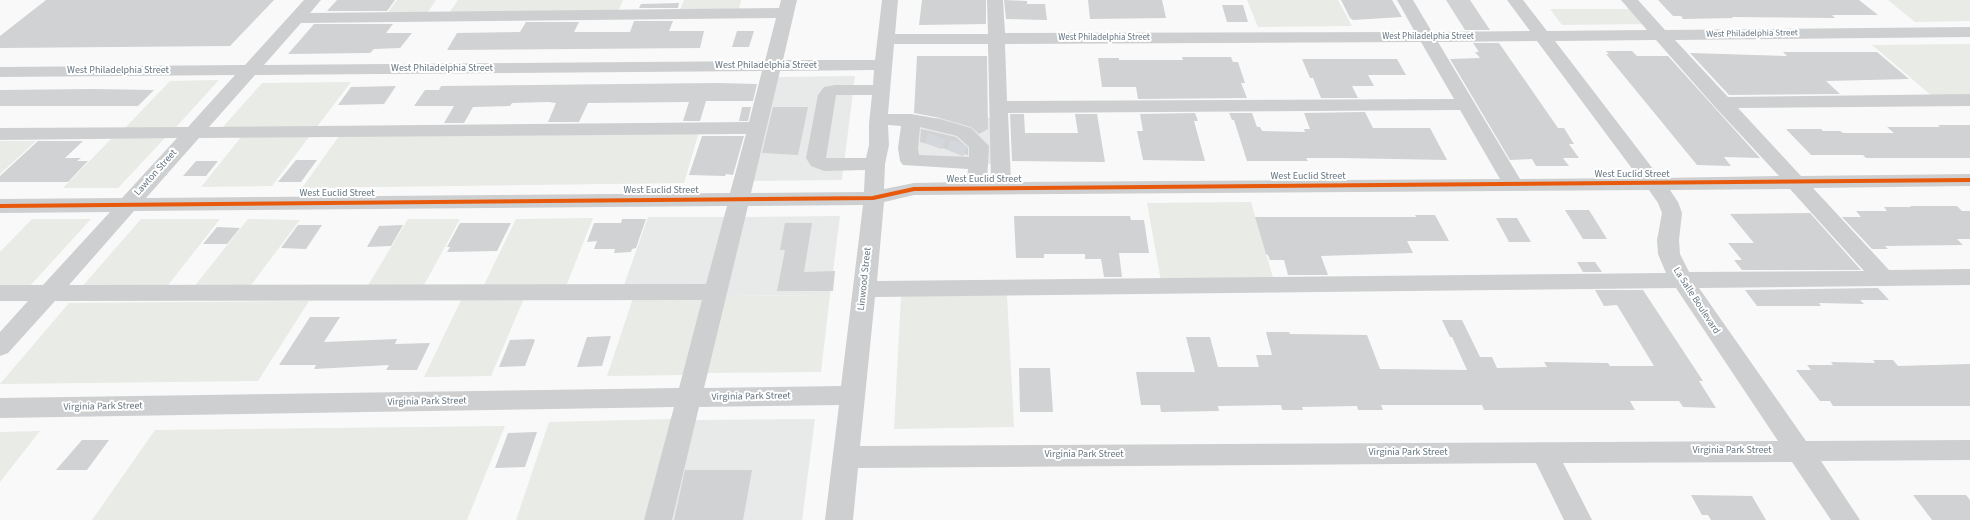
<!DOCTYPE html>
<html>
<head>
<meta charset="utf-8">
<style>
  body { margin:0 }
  canvas { display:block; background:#f9f9f9 }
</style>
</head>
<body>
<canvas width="1970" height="520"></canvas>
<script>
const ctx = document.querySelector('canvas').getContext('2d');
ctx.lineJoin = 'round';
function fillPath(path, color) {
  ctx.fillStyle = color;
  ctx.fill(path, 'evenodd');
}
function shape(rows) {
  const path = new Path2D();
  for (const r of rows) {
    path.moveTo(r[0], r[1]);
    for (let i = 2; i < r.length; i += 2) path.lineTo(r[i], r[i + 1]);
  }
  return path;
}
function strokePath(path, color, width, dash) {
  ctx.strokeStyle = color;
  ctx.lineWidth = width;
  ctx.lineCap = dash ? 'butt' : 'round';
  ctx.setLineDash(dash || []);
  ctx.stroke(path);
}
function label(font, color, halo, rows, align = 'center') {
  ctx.font = font + ' "Source Sans 3",sans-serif';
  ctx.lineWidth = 4;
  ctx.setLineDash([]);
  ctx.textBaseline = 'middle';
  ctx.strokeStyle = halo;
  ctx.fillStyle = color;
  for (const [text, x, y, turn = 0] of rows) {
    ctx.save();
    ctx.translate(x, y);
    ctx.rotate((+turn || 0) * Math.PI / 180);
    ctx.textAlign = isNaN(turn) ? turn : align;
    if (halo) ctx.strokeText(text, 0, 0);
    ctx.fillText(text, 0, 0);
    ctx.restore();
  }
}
fillPath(shape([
  [855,76,842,180,751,181,774,77],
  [911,118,994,118,995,164,907,164],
  [840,216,830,295,721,296,741,217],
  [648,217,726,217,708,288,623,288],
  [815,419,802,520,665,520,689,420]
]), '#e8e9e9');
fillPath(shape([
  [397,0,436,0,428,12,388,12],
  [458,0,623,0,618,12,449,13],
  [684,0,741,0,739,9,680,10],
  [1247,0,1338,0,1352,26,1258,27],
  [1888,0,1970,0,1970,21,1915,22],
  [1550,9,1631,9,1646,24,1562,25],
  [1970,44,1970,95,1932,96,1872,45],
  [219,80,176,127,125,128,170,81],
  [351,82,316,128,222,128,262,83],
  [699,132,684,183,302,188,339,136],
  [241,137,309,137,272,186,201,187],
  [112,138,165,138,118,188,63,188],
  [0,141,36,141,0,174],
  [1251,202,1274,281,1161,281,1147,203],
  [593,218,565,289,482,289,516,219],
  [32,219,91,219,28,288,0,288,0,252],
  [141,219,220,219,165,289,80,289],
  [248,219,300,220,248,289,193,288],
  [408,219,460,219,423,287,367,287],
  [830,295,821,372,703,373,721,296],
  [1007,295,1014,427,894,429,901,296],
  [463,296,525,296,491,376,424,377],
  [633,298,705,298,685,375,607,376],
  [309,301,258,381,0,384,69,303],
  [672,419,649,520,516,520,549,422],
  [505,426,467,520,92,520,155,430],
  [40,431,0,482,0,432]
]), '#e8ebe6');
fillPath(shape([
  [46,0,274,0,230,46,0,48,0,36],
  [337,0,395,0,387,11,327,11],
  [922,0,986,0,986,24,919,25],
  [1004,0,1027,1,1027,4,1045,4,1047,20,1006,19],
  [1088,0,1162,0,1166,18,1090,19],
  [1341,0,1392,0,1402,17,1353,20,1350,18],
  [1446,0,1470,0,1490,30,1465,30],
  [1658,0,1859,0,1878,15,1832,15,1835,18,1732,17,1733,18,1683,19,1681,16,1673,16],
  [679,3,678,8,639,8,641,4],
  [1222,5,1243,5,1248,22,1227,22],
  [634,21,673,21,669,31,704,31,700,48,447,50,457,33,520,32,526,22,579,22,574,32,630,32],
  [314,24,393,24,386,33,412,33,400,48,374,49,370,53,288,54],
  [737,31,754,31,749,47,732,47],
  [1473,43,1499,43,1558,128,1564,128,1574,144,1569,144,1579,158,1563,158,1569,166,1536,166,1532,159,1510,160,1450,59,1480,58,1475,52,1479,52],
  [1606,51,1632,51,1637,56,1668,56,1760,158,1724,157,1731,166,1697,165,1606,54,1609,54],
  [1783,52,1877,52,1909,79,1826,81,1840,94,1729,95,1690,53,1787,56],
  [917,56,987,56,988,129,979,134,971,127,940,118,914,113],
  [1182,57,1231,57,1233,62,1238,62,1245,83,1241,83,1247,98,1138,99,1136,87,1102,87,1098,58,1119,58,1119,60,1183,60],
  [1302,59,1397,59,1406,75,1368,75,1374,86,1352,86,1358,98,1321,98,1313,78,1310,78],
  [717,83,757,84,753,101,706,101,700,121,683,121,689,102,588,103,579,122,548,122,556,103,548,102,512,103,510,106,473,107,464,123,444,123,454,106,414,106,425,90,439,90,441,86],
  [396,86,384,104,338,105,351,87],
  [93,89,154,90,138,106,0,106,0,90],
  [742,107,751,107,748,121,739,121],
  [773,107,808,107,798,155,762,153],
  [1365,112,1373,128,1430,128,1447,160,1340,158,1306,158,1308,161,1247,161,1234,120,1232,120,1229,113,1252,113,1257,127,1260,127,1262,131,1305,132,1304,129,1310,129,1304,113],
  [1195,113,1198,121,1194,121,1205,161,1143,160,1137,131,1143,131,1140,114],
  [1010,114,1024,114,1025,133,1078,133,1075,114,1097,114,1105,162,1012,161],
  [1938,125,1970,125,1970,158,1866,158,1863,155,1811,155,1786,129,1821,129,1823,131,1840,131,1843,133,1894,133,1887,127,1940,127],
  [921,129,956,137,968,148,968,155,920,142],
  [702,136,744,136,733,175,726,174,725,176,689,175],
  [38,141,83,141,65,158,81,158,77,161,88,161,68,182,0,182,0,176],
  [296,160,317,160,301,182,278,182],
  [196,161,218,161,206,176,183,176],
  [1910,206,1957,206,1962,211,1970,211,1970,239,1957,239,1963,245,1885,246,1888,249,1872,249,1842,217,1861,217,1856,211,1887,211,1884,207,1911,207],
  [1565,210,1589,210,1607,239,1583,239],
  [1810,213,1861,270,1742,270,1734,260,1742,260,1728,243,1754,243,1730,214],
  [1415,215,1435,215,1449,241,1407,241,1413,253,1321,256,1328,275,1288,275,1284,260,1270,260,1268,255,1266,254,1255,217,1416,217],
  [1014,216,1130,216,1131,220,1144,220,1149,253,1119,253,1122,277,1104,277,1101,259,1085,259,1085,254,1044,254,1044,258,1016,258],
  [1496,218,1517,218,1531,242,1509,242],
  [622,219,646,219,636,248,632,249,631,252,614,253,615,249,594,249,597,241,587,242,594,223,621,223],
  [460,223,511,223,497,251,447,252,450,247,447,247],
  [785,223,812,223,804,272,835,271,833,291,777,291,785,250,780,250],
  [298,225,322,225,306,249,281,248],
  [403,225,391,246,367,247,379,226],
  [217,227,240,228,227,244,203,244],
  [1577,262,1595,262,1602,272,1583,272],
  [1878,288,1889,300,1860,300,1864,304,1819,303,1821,306,1757,306,1745,290],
  [1595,290,1643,290,1703,381,1699,381,1716,408,1683,407,1679,401,1630,401,1635,410,1484,410,1482,405,1381,405,1383,410,1358,410,1357,406,1302,407,1303,410,1282,410,1281,405,1218,406,1219,411,1161,412,1160,405,1141,405,1136,372,1195,372,1186,337,1210,337,1218,367,1259,367,1256,355,1272,355,1266,332,1289,332,1290,334,1367,335,1380,369,1467,370,1452,337,1450,337,1442,320,1462,320,1480,357,1492,357,1497,368,1547,367,1544,362,1608,363,1610,366,1654,366,1617,305,1604,306],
  [310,317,340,317,324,342,397,339,395,344,430,343,417,370,386,370,389,365,314,369,316,365,279,365],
  [611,336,602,366,577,367,587,337],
  [533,339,535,340,525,366,499,367,510,340],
  [1873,360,1893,360,1898,366,1970,364,1970,406,1833,406,1830,401,1820,401,1796,370,1811,370,1807,365,1833,365,1831,362,1875,363],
  [1019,368,1050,368,1053,412,1020,412],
  [537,432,525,467,495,468,508,433],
  [82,440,109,440,87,470,56,470],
  [685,470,752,470,743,520,674,520],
  [1691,495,1752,496,1766,520,1711,520,1708,515,1702,515],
  [1913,495,1966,495,1970,500,1970,520,1932,520]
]), '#d0d2d3');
strokePath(shape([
  [933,146,937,136],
  [955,153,959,143]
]), '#d4d8dc', 18, [18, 10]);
fillPath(shape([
  [304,0,321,0,310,13,779,8,781,0,797,0,783,60,875,60,882,0,898,0,895,34,988,34,987,0,1003,0,1005,33,1415,32,1397,0,1413,0,1432,32,1530,31,1507,0,1523,0,1547,31,1647,30,1621,0,1638,0,1665,30,1970,27,1970,37,1675,40,1728,97,1970,94,1970,106,1738,108,1801,176,1970,174,1970,186,1813,188,1889,270,1970,269,1970,285,1699,288,1806,441,1970,440,1970,460,1821,461,1860,520,1831,520,1792,462,1563,463,1592,520,1564,520,1536,463,858,468,853,520,825,520,839,405,699,407,672,520,644,520,674,407,0,418,0,398,679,388,702,300,55,301,8,353,0,356,0,332,28,301,0,301,0,285,43,285,110,212,0,213,0,199,122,198,177,138,0,140,0,128,188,127,235,75,0,77,0,67,245,65,304,0],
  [776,18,765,61,264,65,301,23,776,18],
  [1656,40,1715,107,1779,176,1660,178,1555,41,1656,40],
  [1537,41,1639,178,1520,179,1438,42,1537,41],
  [1421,42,1454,99,1007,101,1005,44,1421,42],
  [894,44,988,44,991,182,987,182,989,146,971,128,940,119,911,114,888,114,894,44],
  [874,70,873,85,835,85,824,87,818,95,806,158,811,166,824,171,865,170,864,192,751,193,780,71,874,70],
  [762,71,749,122,209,127,255,75,762,71],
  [836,95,872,95,869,124,869,145,866,158,826,158,836,95],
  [1460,110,1500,179,1011,182,1008,113,1460,110],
  [888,125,901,126,898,148,900,161,903,165,968,169,967,182,914,183,884,189,885,164,889,145,888,125],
  [920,127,957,136,969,147,969,157,919,155,918,148,920,127],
  [746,134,730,193,146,198,199,138,746,134],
  [1790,189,1864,271,1689,272,1680,254,1679,240,1682,213,1678,202,1670,190,1790,189],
  [1649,190,1658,203,1662,213,1657,240,1658,254,1666,273,877,281,884,202,914,195,1649,190],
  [863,205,841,386,704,388,748,206,863,205],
  [727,206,706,284,69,285,134,211,727,206],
  [1676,288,1778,441,860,446,875,297,1676,288]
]), '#cecfd0');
strokePath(shape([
  [0,206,873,198,914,189,1970,180]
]), '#e8590c', 4);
label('9px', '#657683', '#fff', [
  ["West Philadelphia Street",1752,34,-1],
  ["West Philadelphia Street",1428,37],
  ["West Philadelphia Street",1104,38]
]);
label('10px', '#657683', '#fff', [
  ["West Philadelphia Street",766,66],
  ["West Philadelphia Street",442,69],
  ["West Philadelphia Street",118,71],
  ["Lawton Street",156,173,-48],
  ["West Euclid Street",1632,175],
  ["West Euclid Street",1308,177],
  ["West Euclid Street",984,180],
  ["West Euclid Street",661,191],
  ["West Euclid Street",337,194],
  ["Linwood Street",865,279,-84],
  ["La Salle Boulevard",1696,301,57],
  ["Virginia Park Street",751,397,-1],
  ["Virginia Park Street",427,402,-1],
  ["Virginia Park Street",103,407,-1],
  ["Virginia Park Street",1732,451],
  ["Virginia Park Street",1408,453],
  ["Virginia Park Street",1084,455]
]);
</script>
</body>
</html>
